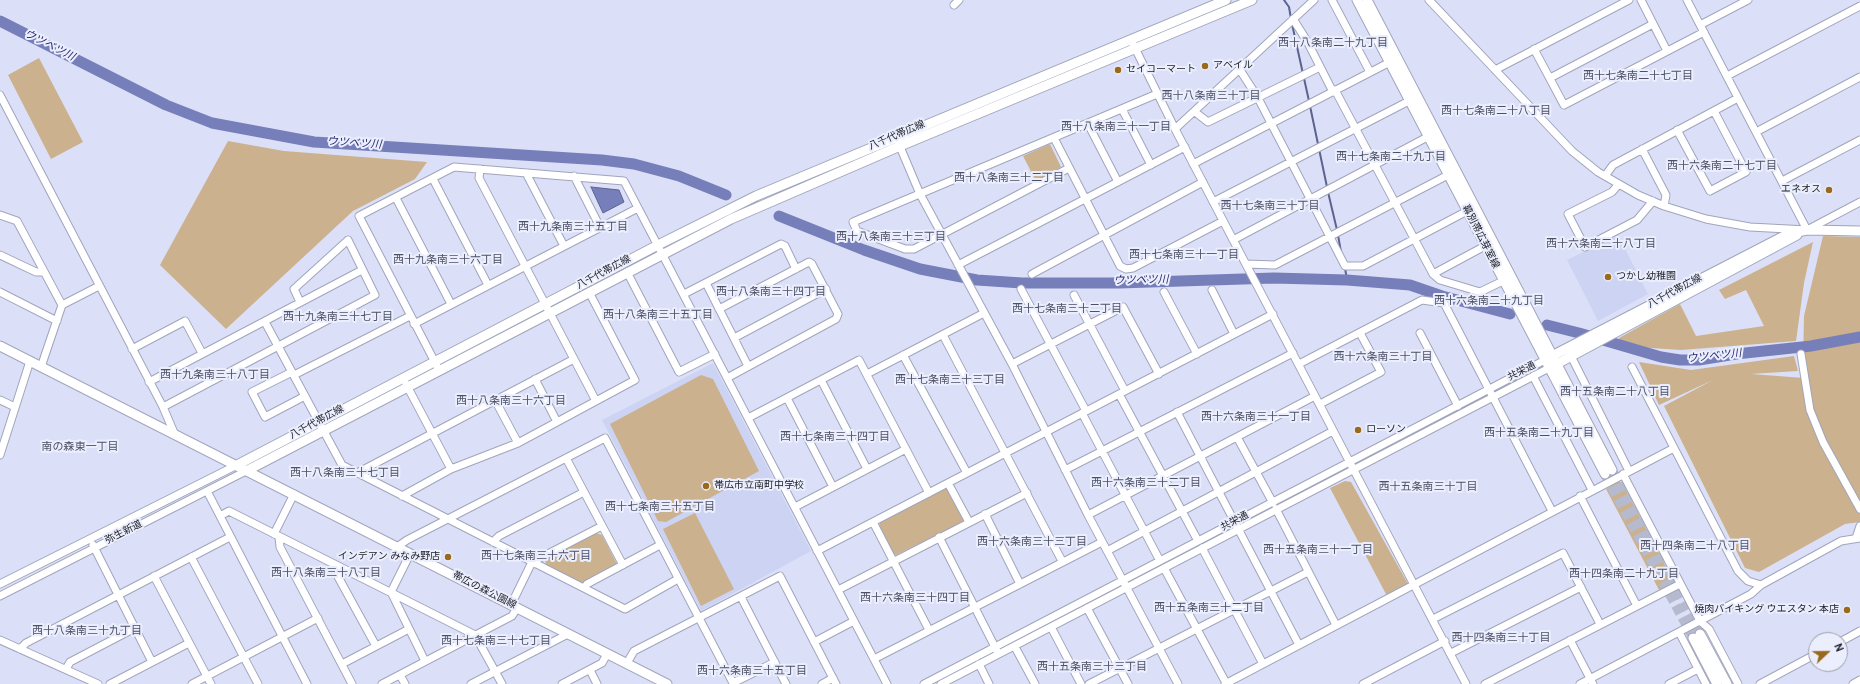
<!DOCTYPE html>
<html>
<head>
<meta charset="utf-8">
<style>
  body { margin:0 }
  #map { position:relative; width:1860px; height:684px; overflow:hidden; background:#dbe0f8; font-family:Overpass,sans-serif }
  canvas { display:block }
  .north { position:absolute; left:1808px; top:632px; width:40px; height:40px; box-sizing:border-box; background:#ebeefd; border:1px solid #9a9da9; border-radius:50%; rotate:68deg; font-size:11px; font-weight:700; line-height:16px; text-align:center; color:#21232b }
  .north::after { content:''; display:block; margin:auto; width:14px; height:18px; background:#996a1b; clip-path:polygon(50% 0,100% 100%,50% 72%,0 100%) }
</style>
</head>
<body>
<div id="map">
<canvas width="1860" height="684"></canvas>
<div class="north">N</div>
</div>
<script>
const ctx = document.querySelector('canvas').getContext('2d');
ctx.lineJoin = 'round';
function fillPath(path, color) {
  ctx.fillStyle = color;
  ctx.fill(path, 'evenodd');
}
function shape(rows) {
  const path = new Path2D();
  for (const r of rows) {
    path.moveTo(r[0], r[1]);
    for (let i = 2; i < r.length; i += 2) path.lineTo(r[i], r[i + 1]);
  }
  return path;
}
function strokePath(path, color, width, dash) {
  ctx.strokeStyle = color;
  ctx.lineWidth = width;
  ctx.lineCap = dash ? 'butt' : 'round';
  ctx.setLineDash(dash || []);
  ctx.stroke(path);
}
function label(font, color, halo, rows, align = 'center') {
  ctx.font = font + ' Overpass,"Noto Sans JP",sans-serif';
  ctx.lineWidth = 4;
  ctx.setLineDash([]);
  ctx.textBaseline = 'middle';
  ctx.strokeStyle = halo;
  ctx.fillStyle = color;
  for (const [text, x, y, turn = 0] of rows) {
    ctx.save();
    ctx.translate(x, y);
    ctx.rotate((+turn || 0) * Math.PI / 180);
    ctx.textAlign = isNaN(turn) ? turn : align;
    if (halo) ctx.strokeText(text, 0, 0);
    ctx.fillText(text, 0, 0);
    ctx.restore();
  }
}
fillPath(shape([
  [1618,235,1648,294,1598,321,1567,260],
  [713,363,811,551,701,611,602,420]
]), '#cdd3f2');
fillPath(shape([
  [39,58,83,142,51,159,8,75],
  [228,141,284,151,427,162,415,179,353,211,226,329,160,265],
  [1050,144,1061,167,1036,181,1023,156],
  [1823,236,1860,237,1860,522,1845,524,1759,572,1745,568,1664,406,1713,380,1659,405,1639,362,1691,370,1794,356,1798,371,1751,374,1804,378,1803,363,1804,316],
  [1813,242,1804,283,1796,341,1681,350,1621,346,1619,338,1680,304,1696,336,1764,326,1746,290,1725,299,1719,290],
  [701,375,713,379,759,471,666,522,658,521,610,424],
  [1345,481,1351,482,1408,584,1387,596,1330,488],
  [1619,481,1623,484,1673,580,1672,584,1659,590,1606,489],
  [945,488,949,490,964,518,963,522,896,555,893,554,879,529,880,522],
  [695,513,734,589,701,606,663,529],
  [596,533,602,535,617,564,583,584,546,565,545,559]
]), '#cbb18d');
const water = shape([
  [591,187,619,190,624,202,603,213,591,187]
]);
fillPath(water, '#767fba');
strokePath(water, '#5c638f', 1);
strokePath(shape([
  [1284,0,1289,7,1291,19],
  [1292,24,1309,101],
  [1310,106,1327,187],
  [1328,192,1337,230],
  [1338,235,1341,252],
  [1345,268,1347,280]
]), '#5c638f', 2);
strokePath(shape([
  [0,21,166,105,212,123,314,142,602,160,634,164,679,176,726,195],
  [779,216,864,250,920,269,977,280,1022,283,1119,283,1274,278,1347,280,1410,285,1442,296,1510,314],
  [1547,325,1579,333,1661,357,1680,360,1699,360,1736,354,1811,346,1860,337]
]), '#767fba', 11);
strokePath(shape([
  [1613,471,1700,634],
  [1605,475,1693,638]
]), '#b6bacf', 9, [9, 4.5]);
const minor = shape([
  [1332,0,1370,72],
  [1429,0,1572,151,1598,172,1638,195,1664,206,1706,219,1750,227,1807,230,1860,202],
  [1641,0,1667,51],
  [1687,0,1807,230],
  [954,5,959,0],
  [1293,19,1307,41,1333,92],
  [1700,25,1748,0],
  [1133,44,1175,129,1466,684],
  [1534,49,1564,105,1704,32],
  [1240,70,1258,98,1345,266,1363,266,1471,209],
  [1495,70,1629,0],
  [1727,76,1860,6],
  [1550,78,1653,24],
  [1335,90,1433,274,1440,280,1480,292,1503,281],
  [0,95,163,407,175,435],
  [1122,109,1151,165],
  [1195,112,1208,122,1320,67],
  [1088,124,1118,182],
  [1175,129,1314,0],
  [1677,130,1710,191,1746,172,1714,111],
  [1756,132,1860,77],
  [1054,138,1120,266,1126,269,1133,268,1223,221],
  [898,142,920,194,1012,364,1088,515,1178,684],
  [1642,149,1666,195,1664,206],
  [1193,164,1394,60],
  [1069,168,914,249,905,249,857,231,853,222,1157,94],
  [480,169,479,178,596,401],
  [526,173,564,246],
  [574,176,600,227],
  [1605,176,1613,165,1738,98],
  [433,179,488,285],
  [1782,181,1860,140],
  [1618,185,1612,192,1568,214,1585,247,1637,220,1653,201],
  [396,198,451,304],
  [1213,202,1409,101],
  [0,215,17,221,62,305,41,367],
  [1233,240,1433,134],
  [0,255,36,272,44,272],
  [1246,264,1275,265,1448,175],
  [958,265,1185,147],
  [627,272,679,372,715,354],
  [1032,274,1203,182],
  [1433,274,1485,246],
  [706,283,748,366],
  [1021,289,1086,411],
  [1212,290,1234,334],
  [0,292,57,321],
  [1164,292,1197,354],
  [684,294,781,244,785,246,796,269],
  [1074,295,1125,391],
  [62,305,99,286],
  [719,309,809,262,812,264,838,314,836,319,727,378],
  [265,322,342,465,625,609,678,579],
  [414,324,638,208],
  [1420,333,1458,406],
  [943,335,1062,561],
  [734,338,826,289],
  [132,349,185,321,202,353],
  [1801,354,1810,410,1823,442,1860,509],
  [903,355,967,473],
  [1571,356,1629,471],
  [1012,364,1123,307,1159,374],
  [1299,364,1422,300,1444,303,1552,511],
  [1632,367,1738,571,1748,581,1761,585,1841,541,1860,538],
  [439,370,359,216,454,167,624,181,887,684],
  [292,372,252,392,265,417,305,396],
  [867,374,984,313],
  [294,375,410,316],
  [1533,376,1592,490],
  [535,379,557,422],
  [821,380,867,469],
  [149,382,362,270],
  [406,384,451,469],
  [1119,394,1198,541],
  [787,398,833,487],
  [0,400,15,407],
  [495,400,518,443],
  [1320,404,1381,372,1360,333],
  [163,407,375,295,348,240,294,289,300,302],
  [1177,412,1299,645],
  [1082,413,1160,561],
  [748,418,859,360,929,493],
  [1237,437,1273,503],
  [0,455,30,361],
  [566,458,623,565],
  [1065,470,1293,353],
  [357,473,574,359],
  [1623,474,1700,621,1709,629,1738,684],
  [948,483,969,522],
  [207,491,307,684],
  [402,496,451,469,518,443,635,380,589,292],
  [1580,496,1637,606],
  [795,507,906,449],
  [1276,509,1336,625],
  [985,514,1020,584],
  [1088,515,1315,396],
  [220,516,229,511,475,635,502,684],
  [873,522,929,630],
  [274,534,294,494],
  [279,537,280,547,352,684],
  [939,537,997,651],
  [1856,538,1860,526],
  [493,542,499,536,584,492],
  [93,545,152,662],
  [397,547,407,540,605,438,733,683,775,662],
  [1202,548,1263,664],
  [817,551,1273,314],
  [1107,551,1333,431],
  [410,554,391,592,425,661],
  [191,557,258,684],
  [536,564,538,559,602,526],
  [338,566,336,573,376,646],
  [1164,568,1226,683],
  [154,576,211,684],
  [0,584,237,465],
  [584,588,587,584,660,545],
  [838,590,1027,493],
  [0,596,248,470],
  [741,597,786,684],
  [511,605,532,562],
  [1087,608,1128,684],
  [1433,619,1563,553,1600,624],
  [1051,627,1081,684],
  [1679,632,1706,684],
  [0,640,98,684],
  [1570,640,1593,684],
  [814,642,854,621],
  [1840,642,1860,631],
  [1015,647,1035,684],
  [20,649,26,643,230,537],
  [1451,653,1581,587],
  [874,659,1102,542],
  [627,663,634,651,780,576,836,684],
  [342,664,409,629],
  [979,664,989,684],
  [66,669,70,662,135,628],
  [590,670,597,684],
  [400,675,405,684],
  [110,684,189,643],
  [192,684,318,618],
  [382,684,512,616,517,608],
  [471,684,568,634],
  [562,684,602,663,607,654],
  [822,684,833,678],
  [924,684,1545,360],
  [941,684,1549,368],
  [1089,684,1308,572],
  [1225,684,1674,448],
  [1363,684,1445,641],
  [1485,684,1680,584],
  [1580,684,1751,594,1761,585],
  [1669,684,1698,669],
  [1760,684,1816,654],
  [1853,684,1860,680]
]);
const major = shape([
  [1357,0,1605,474],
  [1367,0,1612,470],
  [0,346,667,684],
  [1548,358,1788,234,1807,230,1860,231],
  [1553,366,1797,235],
  [237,465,658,245,756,196,1226,0],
  [248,470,731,219,900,146,1252,0],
  [1700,634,1727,684],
  [1693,638,1717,684]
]);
strokePath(minor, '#a1a5bc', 9);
strokePath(major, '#a1a5bc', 11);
strokePath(minor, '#fff', 7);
strokePath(major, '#fff', 9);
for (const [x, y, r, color] of [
  [1205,66,4,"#996a1b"],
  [1118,70,4,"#996a1b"],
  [1829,190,4,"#996a1b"],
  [1608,277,4,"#996a1b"],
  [1358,430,4,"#996a1b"],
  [706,486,4,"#996a1b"],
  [448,557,4,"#996a1b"],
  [1847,610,4,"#996a1b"]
]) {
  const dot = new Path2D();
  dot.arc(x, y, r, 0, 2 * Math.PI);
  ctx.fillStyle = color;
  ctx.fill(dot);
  strokePath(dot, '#ebeefd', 1.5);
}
label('10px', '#21232b', '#ebeefd', [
  ["アベイル",1213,66],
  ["セイコーマート",1126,70],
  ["エネオス",1821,190,"right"],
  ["つかし幼稚園",1616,277],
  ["ローソン",1366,430],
  ["帯広市立南町中学校",714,486],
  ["インデアン みなみ野店",440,557,"right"],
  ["焼肉バイキング ウエスタン 本店",1839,610,"right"]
], 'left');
label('10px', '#21232b', '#ebeefd', [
  ["八千代帯広線",897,136,-23],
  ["幕別帯広芽室線",1480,237,63],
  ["八千代帯広線",604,273,-28],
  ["八千代帯広線",1675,292,-28],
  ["共栄通",1522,372,-27],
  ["八千代帯広線",317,423,-28],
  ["共栄通",1235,522,-28],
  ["弥生新道",124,533,-27],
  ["帯広の森公園線",484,591,27]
]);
label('11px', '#4e5166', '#ebeefd', [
  ["西十八条南二十九丁目",1333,44],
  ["西十七条南二十七丁目",1638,77],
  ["西十八条南三十丁目",1211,97],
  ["西十七条南二十八丁目",1496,112],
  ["西十八条南三十一丁目",1116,128],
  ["西十七条南二十九丁目",1391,158],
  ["西十六条南二十七丁目",1722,167],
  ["西十八条南三十二丁目",1009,179],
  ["西十七条南三十丁目",1270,207],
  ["西十九条南三十五丁目",573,228],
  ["西十八条南三十三丁目",891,238],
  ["西十六条南二十八丁目",1601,245],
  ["西十七条南三十一丁目",1184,256],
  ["西十九条南三十六丁目",448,261],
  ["西十八条南三十四丁目",771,293],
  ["西十六条南二十九丁目",1489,302],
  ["西十七条南三十二丁目",1067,310],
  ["西十八条南三十五丁目",658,316],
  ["西十九条南三十七丁目",338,318],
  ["西十六条南三十丁目",1383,358],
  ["西十九条南三十八丁目",215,376],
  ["西十七条南三十三丁目",950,381],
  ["西十五条南二十八丁目",1615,393],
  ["西十八条南三十六丁目",511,402],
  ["西十六条南三十一丁目",1256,418],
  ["西十五条南二十九丁目",1539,434],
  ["西十七条南三十四丁目",835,438],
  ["南の森東一丁目",80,448],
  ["西十八条南三十七丁目",345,474],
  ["西十六条南三十二丁目",1146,484],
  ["西十五条南三十丁目",1428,488],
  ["西十七条南三十五丁目",660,508],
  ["西十六条南三十三丁目",1032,543],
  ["西十四条南二十八丁目",1695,547],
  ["西十五条南三十一丁目",1318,551],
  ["西十七条南三十六丁目",536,557],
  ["西十八条南三十八丁目",326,574],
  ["西十四条南二十九丁目",1624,575],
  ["西十六条南三十四丁目",915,599],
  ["西十五条南三十二丁目",1209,609],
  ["西十八条南三十九丁目",87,632],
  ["西十四条南三十丁目",1501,639],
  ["西十七条南三十七丁目",496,642],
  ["西十五条南三十三丁目",1092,668],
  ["西十六条南三十五丁目",752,672]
]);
label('italic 11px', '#282870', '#ebeefd', [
  ["ウツベツ川",49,46,27],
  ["ウツベツ川",354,144,4],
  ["ウツベツ川",1141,281,-1],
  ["ウツベツ川",1714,357,-6]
]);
</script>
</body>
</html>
